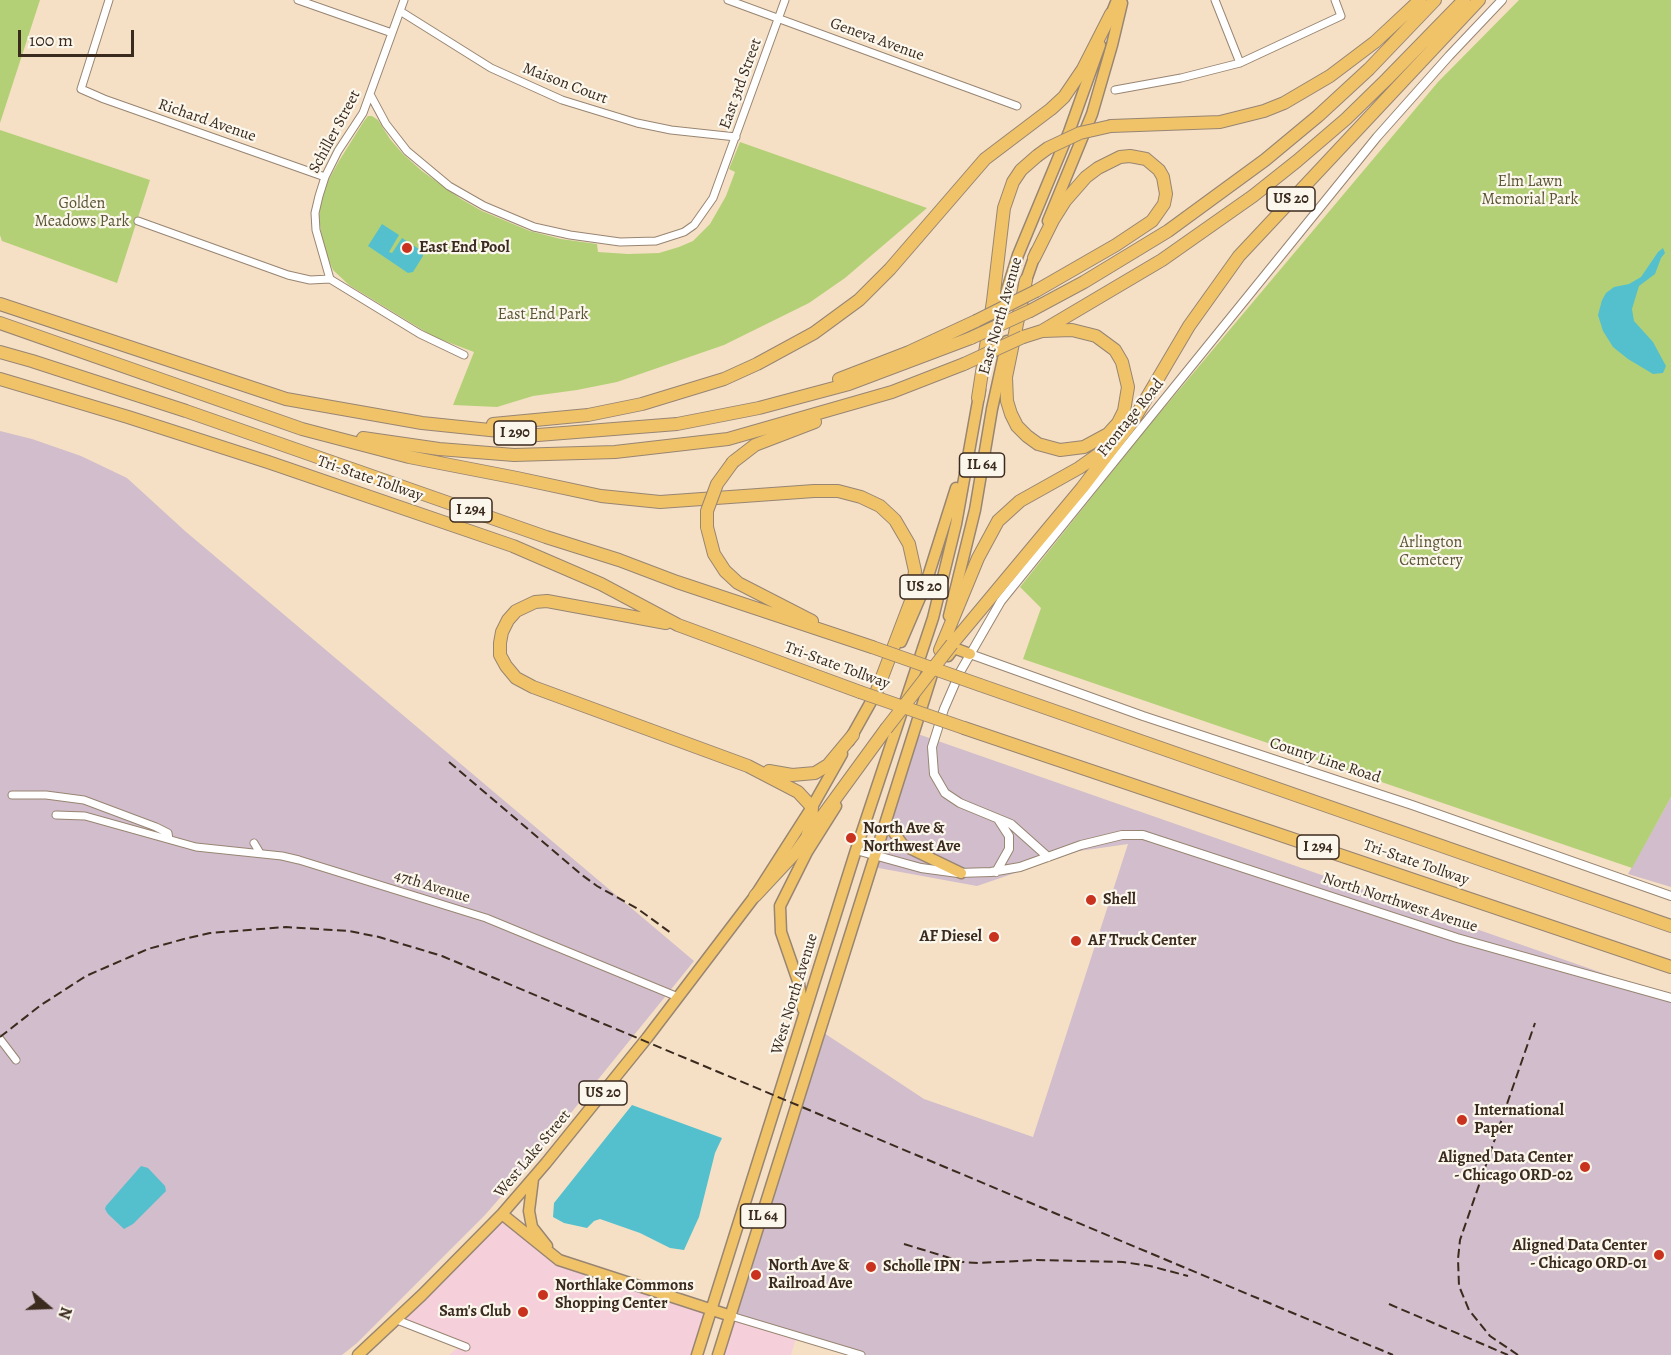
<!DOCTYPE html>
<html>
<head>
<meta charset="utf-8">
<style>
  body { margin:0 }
  #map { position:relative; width:1671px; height:1355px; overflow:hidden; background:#f5e0c6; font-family:Alegreya,serif }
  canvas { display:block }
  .north { position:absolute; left:18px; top:1277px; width:60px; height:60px; -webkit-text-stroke:4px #fbf7ec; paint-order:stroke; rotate:109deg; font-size:16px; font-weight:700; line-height:24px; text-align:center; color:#3b2a1e }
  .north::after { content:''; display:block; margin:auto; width:21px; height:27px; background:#3b2a1e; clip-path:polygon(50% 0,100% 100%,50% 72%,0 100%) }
  .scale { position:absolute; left:18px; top:30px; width:116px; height:27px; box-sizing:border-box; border:3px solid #3b2a1e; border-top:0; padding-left:8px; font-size:18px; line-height:21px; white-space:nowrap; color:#3b2a1e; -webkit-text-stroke:4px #fbf7ec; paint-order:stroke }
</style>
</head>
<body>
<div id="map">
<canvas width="1671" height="1355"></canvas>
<div class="north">N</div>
<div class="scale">100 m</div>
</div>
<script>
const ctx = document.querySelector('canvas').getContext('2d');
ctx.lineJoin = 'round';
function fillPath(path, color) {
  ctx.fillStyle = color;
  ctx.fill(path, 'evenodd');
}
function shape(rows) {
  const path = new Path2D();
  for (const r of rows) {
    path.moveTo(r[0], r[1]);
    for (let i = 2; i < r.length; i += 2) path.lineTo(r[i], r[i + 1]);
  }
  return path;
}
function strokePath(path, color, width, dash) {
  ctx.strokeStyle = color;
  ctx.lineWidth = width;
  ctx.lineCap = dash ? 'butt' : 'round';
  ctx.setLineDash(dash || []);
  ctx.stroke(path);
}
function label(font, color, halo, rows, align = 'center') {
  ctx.font = font + ' Alegreya,serif';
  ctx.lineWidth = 4.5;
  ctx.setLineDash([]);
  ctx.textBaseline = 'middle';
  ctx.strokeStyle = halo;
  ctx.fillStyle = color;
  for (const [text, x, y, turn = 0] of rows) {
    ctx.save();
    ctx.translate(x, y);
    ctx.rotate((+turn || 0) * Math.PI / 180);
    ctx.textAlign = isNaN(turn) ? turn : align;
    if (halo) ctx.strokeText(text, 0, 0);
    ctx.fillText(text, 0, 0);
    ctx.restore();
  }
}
fillPath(shape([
  [502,1214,545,1250,712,1310,697,1355,449,1355,463,1343,398,1318],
  [731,1316,797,1335,791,1355,718,1355]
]), '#f5cfda');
fillPath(shape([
  [0,431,32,439,81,456,127,478,185,531,694,961,532,1161,485,1215,357,1343,342,1355,0,1355],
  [915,733,1671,997,1671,1355,861,1355,731,1316,821,1031,924,1099,1033,1137,1128,844,1079,851,977,886,873,867],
  [1671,797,1671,887,1628,874]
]), '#d1bdcb');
fillPath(shape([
  [0,0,40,0,0,123],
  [1519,0,1671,0,1671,797,1632,868,1023,659,1041,608,1020,587,1147,428,1438,82],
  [368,116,372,116,378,120,390,139,403,154,422,171,461,199,482,211,530,231,561,239,597,244,598,252,628,254,659,253,679,247,693,241,710,224,726,196,735,172,729,169,740,142,927,208,845,278,809,303,724,345,617,382,577,390,533,396,497,407,453,405,474,352,434,337,349,285,333,270,323,246,319,217,321,199,328,181,339,161,364,121],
  [0,130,150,180,117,283,2,241,0,235]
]), '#b4d076');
fillPath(shape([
  [382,224,399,235,389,252,392,253,402,238,422,251,423,256,413,272,408,273,368,246],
  [1663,248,1665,253,1661,258,1655,274,1639,286,1632,309,1634,321,1653,342,1666,366,1663,373,1653,374,1628,359,1613,347,1603,331,1598,315,1602,300,1606,293,1614,287,1629,284,1641,277,1658,252],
  [632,1105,722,1138,715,1153,699,1217,684,1250,670,1248,640,1233,600,1219,594,1221,587,1228,564,1223,553,1217,554,1203],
  [141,1166,148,1168,165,1186,166,1191,133,1224,124,1229,108,1214,105,1209,106,1206]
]), '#54c0ce');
const minor = shape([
  [109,0,81,89,104,99,325,177],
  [298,0,392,33],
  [728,0,1017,106],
  [1215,0,1240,63],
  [400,11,491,68,562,100,637,123,671,130,736,137],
  [1115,90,1181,78,1240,63,1341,16,1335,0],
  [371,96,386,124,407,151,449,186,484,206,534,227,570,235,620,242,656,241,684,232,694,225,713,198,785,0],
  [138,221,288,275,310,280,330,279,420,334,464,355],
  [330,279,316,230,315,213,319,196,325,177,338,151,363,113,404,0],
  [12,795,46,795,84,800,156,827,168,833,169,839],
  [56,815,85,816,196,847,282,856,299,860,486,918,678,997],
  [254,843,260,853],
  [0,1039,16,1060],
  [731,1316,861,1355],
  [397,1320,466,1347]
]);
const tertiary = shape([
  [970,654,1143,716,1412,805,1671,896],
  [856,850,921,868,958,873,991,872,1020,867,1081,845,1122,835,1143,835,1457,938,1671,998],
  [1048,857,1011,824,960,803,945,793,934,774,932,747,944,709,960,672,1001,601,1377,137,1449,56,1502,0],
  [996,872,1009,849,1009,836,998,819]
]);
const primary = shape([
  [1108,22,1117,0],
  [1048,221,1092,114,1112,45,1122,3],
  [1024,286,1036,252],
  [994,331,1018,255,1069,132,1100,45],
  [949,616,975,510,992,409,1007,341],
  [901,642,925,586,956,488],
  [948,656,954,648,970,654],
  [849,741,877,691],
  [887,823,903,845,961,873],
  [803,1009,799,984,781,932,780,906,807,852,836,806],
  [533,1179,529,1211,532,1227,547,1246],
  [502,1214,559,1260,731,1316],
  [358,1355,422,1295,502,1214,546,1163,647,1038,755,896,812,807,842,754],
  [697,1355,856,850,933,618,956,524,980,390],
  [718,1355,934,668]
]);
const motorway = shape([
  [1111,126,1220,122,1264,111,1284,103,1330,76,1375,42,1420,0],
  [1034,258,1053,220,1065,201,1086,177,1098,168,1120,157,1130,156,1146,159,1159,170,1163,177,1166,194,1164,204,1152,221,1116,245,1036,291],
  [1026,280,1006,377,1007,401,1011,414,1017,426,1027,436,1038,444,1060,450,1084,447,1108,434,1118,423,1124,411,1128,387,1122,362,1115,350,1096,336,1072,330,1043,331],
  [0,304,286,399,422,423,538,435,677,424,759,408,849,384,971,338],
  [1030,311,1084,282,1168,231,1265,160,1318,116,1369,69,1435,0],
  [0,323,302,429,409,457,517,478,601,496,660,502,814,491,838,491,861,497,880,506,895,520,909,544,915,571,911,601,876,693],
  [1023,337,1042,331,1162,260,1253,196,1297,161,1346,119,1387,79,1464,0],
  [0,352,32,361,186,411,546,537,619,560,677,582,872,647],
  [0,379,128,417,268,462,513,546,601,584,678,625,860,692],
  [839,379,909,352,976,321],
  [978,398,993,301,1004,208,1013,182,1021,170,1037,156],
  [493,424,588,415,642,404,724,379,757,364,814,333,859,300,890,269,985,159,1051,109,1064,97,1083,69,1111,14],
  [363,438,439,449,514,455,615,452,728,439,892,392,964,364],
  [733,462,755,445,815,422],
  [707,527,714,554,725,571,738,583,812,621],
  [666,623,547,601,535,602,516,611,508,620,502,632,500,643,500,655,506,666,516,678,533,687,748,766,798,792,812,807,811,824,807,837],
  [952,644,1082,488,1133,421,1189,326,1239,256,1479,0],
  [940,650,978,558,998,521,1020,501,1079,468,1106,449],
  [980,685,1671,926],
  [964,728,1671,967],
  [769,771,792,775,815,773,828,765,853,735],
  [755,896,797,851,886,729]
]);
strokePath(minor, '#988572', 9);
strokePath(tertiary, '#988572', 10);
strokePath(primary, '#988572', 13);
strokePath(motorway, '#988572', 14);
strokePath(minor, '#fff', 7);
strokePath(tertiary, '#fff', 8);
strokePath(primary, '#f0c369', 10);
strokePath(motorway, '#f0c369', 12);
strokePath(shape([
  [449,762,582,875,597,886,638,909,671,933],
  [0,1037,41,1005,86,976,148,949,184,939,210,933,286,927,349,931,379,937,442,956,1393,1355],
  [904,1244,963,1262,978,1263,1037,1260,1123,1262,1150,1266,1188,1276],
  [1389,1304,1508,1355],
  [1518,1355,1490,1336,1469,1310,1459,1286,1458,1259,1460,1240,1535,1023]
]), '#3b2a1e', 2, [9, 4.5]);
const motorwayBridge = shape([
  [1037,156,1048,148,1080,133,1111,126],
  [976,321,1036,291],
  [971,338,1030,311],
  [964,364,1023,337],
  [707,527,707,511,717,484,733,462],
  [872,647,980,685],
  [860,692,964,728],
  [886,729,952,644]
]);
strokePath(motorwayBridge, '#988572', 14, []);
strokePath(motorwayBridge, '#f0c369', 12);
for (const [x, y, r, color] of [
  [407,248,6,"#c8321e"],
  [851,838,6,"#c8321e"],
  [1091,900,6,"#c8321e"],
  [994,937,6,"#c8321e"],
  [1076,941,6,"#c8321e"],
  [1462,1120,6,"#c8321e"],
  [1585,1167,6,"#c8321e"],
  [1659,1255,6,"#c8321e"],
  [871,1267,6,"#c8321e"],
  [756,1275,6,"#c8321e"],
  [543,1295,6,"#c8321e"],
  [523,1312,6,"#c8321e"]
]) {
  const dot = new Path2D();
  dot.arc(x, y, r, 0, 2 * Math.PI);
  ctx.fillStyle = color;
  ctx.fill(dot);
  strokePath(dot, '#fbf7ec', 2);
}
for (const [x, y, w] of [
  [1291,199,48],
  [515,433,42],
  [982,465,45],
  [471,510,42],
  [924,587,48],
  [1318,847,42],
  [603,1093,48],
  [763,1216,45]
]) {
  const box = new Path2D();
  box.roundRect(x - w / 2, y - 12, w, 24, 4.5);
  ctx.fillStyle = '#fbf7ec';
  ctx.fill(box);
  strokePath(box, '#3b2a1e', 1.5);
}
label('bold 15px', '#3b2a1e', null, [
  ["US 20",1291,199],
  ["I 290",515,433],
  ["IL 64",982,465],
  ["I 294",471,510],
  ["US 20",924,587],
  ["I 294",1318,847],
  ["US 20",603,1093],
  ["IL 64",763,1216]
]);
label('16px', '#3b2a1e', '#fbf7ec', [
  ["Geneva Avenue",877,40,20],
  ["Maison Court",565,84,21],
  ["East 3rd Street",741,84,-70],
  ["Richard Avenue",207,121,19],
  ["Schiller Street",335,132,-62],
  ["East North Avenue",1001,316,-74],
  ["Frontage Road",1131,418,-51],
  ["Tri-State Tollway",370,479,19],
  ["Tri-State Tollway",837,666,20],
  ["County Line Road",1325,761,18],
  ["Tri-State Tollway",1416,863,19],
  ["47th Avenue",432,887,17],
  ["North Northwest Avenue",1400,903,18],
  ["West North Avenue",795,994,-73],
  ["West Lake Street",533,1154,-50]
]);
label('16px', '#595434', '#fbf7ec', [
  ["Elm Lawn",1530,182],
  ["Memorial Park",1530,200],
  ["Golden",82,204],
  ["Meadows Park",82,222],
  ["East End Park",543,315],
  ["Arlington",1431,543],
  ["Cemetery",1431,561]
]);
label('bold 16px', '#3b2a1e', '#fbf7ec', [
  ["East End Pool",419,248],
  ["North Ave &",863,829],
  ["Northwest Ave",863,847],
  ["Shell",1103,900],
  ["AF Diesel",982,937,"right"],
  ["AF Truck Center",1088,941],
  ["International",1474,1111],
  ["Paper",1474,1129],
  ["Aligned Data Center",1573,1158,"right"],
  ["- Chicago ORD-02",1573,1176,"right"],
  ["Aligned Data Center",1647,1246,"right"],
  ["- Chicago ORD-01",1647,1264,"right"],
  ["North Ave &",768,1266],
  ["Railroad Ave",768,1284],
  ["Scholle IPN",883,1267],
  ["Northlake Commons",555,1286],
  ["Shopping Center",555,1304],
  ["Sam's Club",511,1312,"right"]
], 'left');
</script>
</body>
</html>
